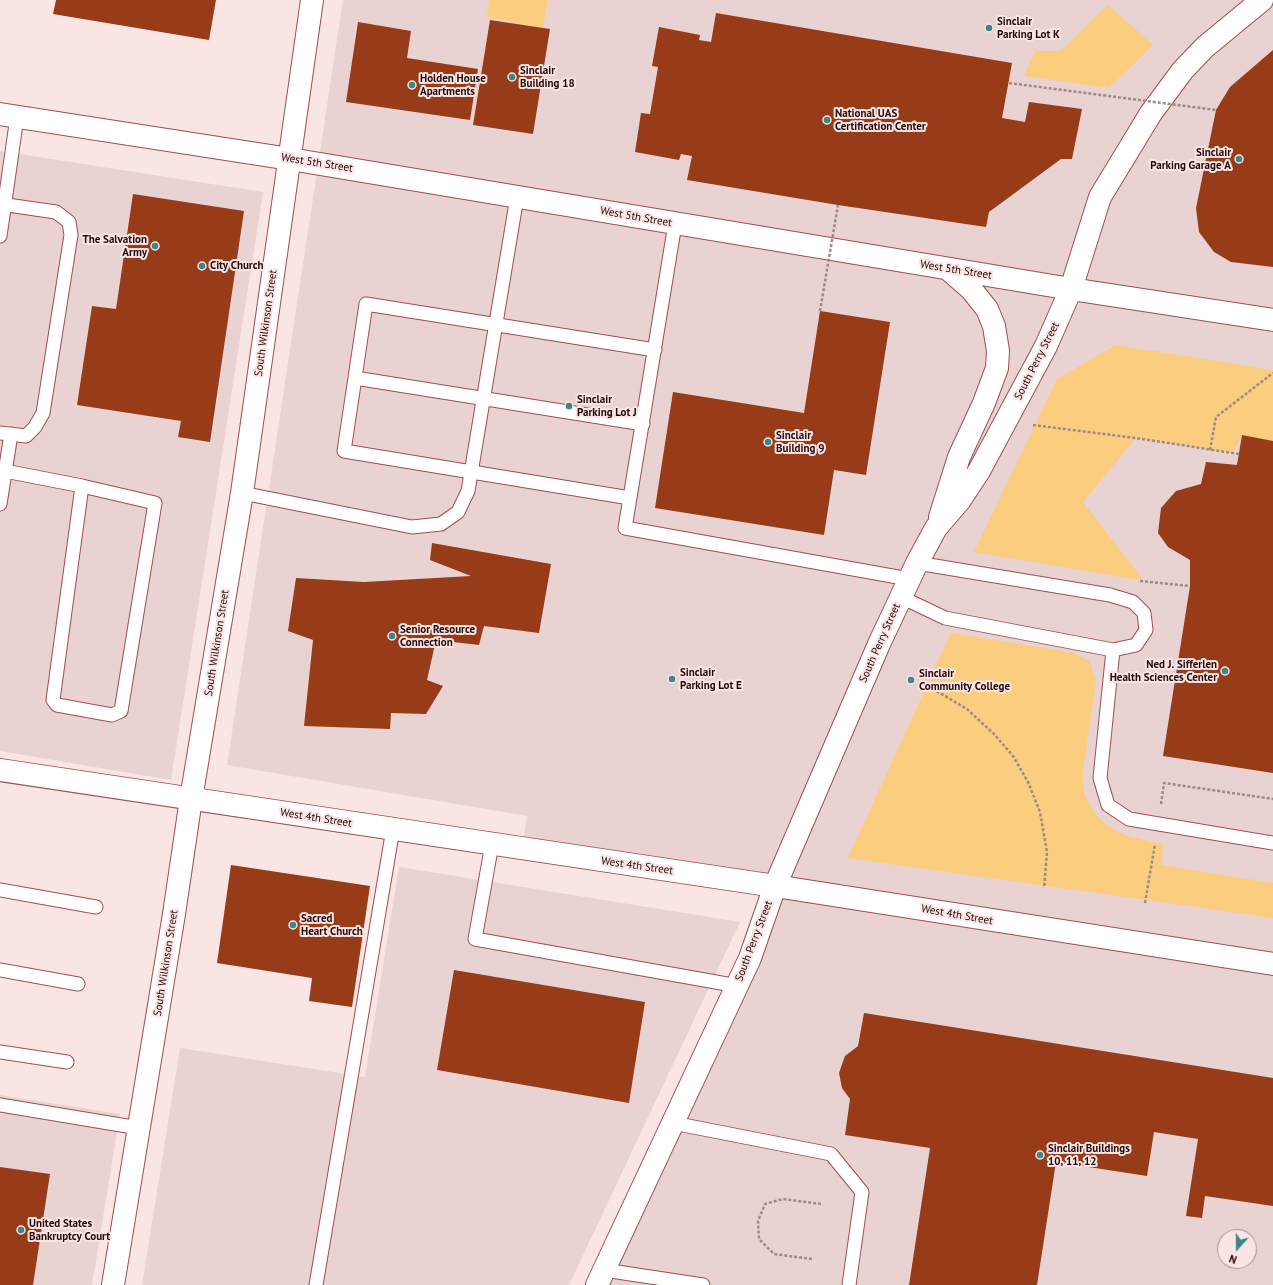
<!DOCTYPE html>
<html>
<head>
<meta charset="utf-8">
<style>
  body { margin:0 }
  #map { position:relative; width:1273px; height:1285px; overflow:hidden; background:#f9e5e4; font-family:"PT Sans",sans-serif }
  canvas { display:block }
  .north { position:absolute; left:1217px; top:1229px; width:40px; height:40px; box-sizing:border-box; background:#f9e5e4; border:1px solid #a58c8c; border-radius:50%; rotate:201deg; font-size:11px; font-weight:700; line-height:16px; text-align:center; color:#270709 }
  .north::after { content:''; display:block; margin:auto; width:14px; height:18px; background:#3d8589; clip-path:polygon(50% 0,100% 100%,50% 72%,0 100%) }
</style>
</head>
<body>
<div id="map">
<canvas width="1273" height="1285"></canvas>
<div class="north">N</div>
</div>
<script>
const ctx = document.querySelector('canvas').getContext('2d');
ctx.lineJoin = 'round';
function fillPath(path, color) {
  ctx.fillStyle = color;
  ctx.fill(path, 'evenodd');
}
function shape(rows) {
  const path = new Path2D();
  for (const r of rows) {
    path.moveTo(r[0], r[1]);
    for (let i = 2; i < r.length; i += 2) path.lineTo(r[i], r[i + 1]);
  }
  return path;
}
function strokePath(path, color, width, dash) {
  ctx.strokeStyle = color;
  ctx.lineWidth = width;
  ctx.lineCap = dash ? 'butt' : 'round';
  ctx.setLineDash(dash || []);
  ctx.stroke(path);
}
function label(font, color, halo, rows, align = 'center') {
  ctx.font = font + ' "PT Sans",sans-serif';
  ctx.lineWidth = 4;
  ctx.setLineDash([]);
  ctx.textBaseline = 'middle';
  ctx.strokeStyle = halo;
  ctx.fillStyle = color;
  for (const [text, x, y, turn = 0] of rows) {
    ctx.save();
    ctx.translate(x, y);
    ctx.rotate((+turn || 0) * Math.PI / 180);
    ctx.textAlign = isNaN(turn) ? turn : align;
    if (halo) ctx.strokeText(text, 0, 0);
    ctx.fillText(text, 0, 0);
    ctx.restore();
  }
}
fillPath(shape([
  [343,0,1273,0,1273,1285,597,1285,775,886,522,849,527,816,227,765],
  [1225,1237,1249,1237,1249,1261,1225,1261],
  [0,151,263,192,171,780,0,751],
  [399,867,740,922,569,1285,142,1285,180,1048,365,1077],
  [0,1095,120,1114,92,1285,0,1285]
]), '#e8d3d2');
fillPath(shape([
  [489,0,548,0,543,28,487,17],
  [1108,5,1153,45,1109,88,1024,76,1035,51,1061,51],
  [1116,345,1273,370,1273,441,1242,436,1232,453,1136,438,1083,502,1144,581,974,552,1057,379],
  [951,633,1074,653,1090,662,1096,682,1083,772,1084,794,1094,813,1107,826,1127,836,1163,844,1162,865,1273,883,1273,918,848,858]
]), '#fbcd7f');
fillPath(shape([
  [56,0,216,0,209,40,53,14],
  [716,13,1012,63,1002,118,1025,122,1029,102,1082,109,1072,159,1061,159,989,212,986,227,838,205,687,180,692,156,681,154,679,160,635,152,641,113,650,114,658,67,652,66,659,27,700,35,699,40,711,42],
  [490,20,550,29,533,134,473,125],
  [358,22,411,31,407,58,478,69,470,120,346,102],
  [1273,50,1273,267,1231,262,1214,252,1199,232,1196,208,1216,110,1230,87],
  [133,194,244,211,210,442,178,437,181,421,77,405,92,306,116,309],
  [820,311,890,322,866,475,834,470,824,535,655,508,673,392,804,413],
  [1242,435,1273,441,1273,773,1163,756,1190,586,1190,560,1168,547,1158,533,1161,508,1176,491,1201,484,1206,462,1237,465],
  [432,543,551,564,539,633,484,626,479,645,436,640,427,680,443,686,426,714,391,713,390,729,304,726,313,640,288,631,296,578,364,582,471,576,430,560],
  [231,865,370,886,352,1007,309,1001,312,978,217,963],
  [454,970,645,1002,629,1103,437,1070],
  [864,1013,1273,1078,1273,1206,1205,1196,1202,1218,1186,1216,1198,1139,1154,1132,1147,1176,1056,1162,1037,1285,909,1285,930,1148,845,1135,850,1099,842,1088,839,1073,845,1056,858,1046],
  [0,1167,50,1174,33,1285,0,1285]
]), '#973b19');
const service = shape([
  [0,204,56,212,69,222,71,235,43,413,35,427,26,436,0,433],
  [675,224,625,528,909,579],
  [0,236,17,117],
  [355,378,643,424],
  [5,471,82,486,155,503,121,711,112,715,57,705,53,700,82,486],
  [242,493,412,527,441,524,458,512,468,491,517,197],
  [630,498,344,451,366,304,655,350],
  [0,504,11,434],
  [917,563,1110,595,1133,602,1144,613,1146,630,1136,645,1113,650],
  [901,597,945,618,1113,650,1100,778,1108,805,1129,819,1273,843],
  [492,844,475,939,738,986],
  [0,890,96,907],
  [0,970,78,984],
  [0,1052,67,1062],
  [0,1105,139,1128],
  [673,1123,831,1154,862,1192,849,1285],
  [604,1270,703,1285],
  [316,1285,393,829]
]);
const tertiary = shape([
  [940,517,959,457,984,403,997,368,998,351,994,326,987,309,971,289,948,269],
  [775,886,879,644,917,563,936,528,960,500,979,471,1046,346,1071,289,1100,197,1151,113,1183,70,1205,47,1262,0],
  [113,1285,174,914,191,799,242,493,312,0]
]);
const secondary = shape([
  [0,770,775,886]
]);
const primary = shape([
  [0,114,290,159,1071,289,1273,320],
  [597,1285,750,958,775,886,1273,964]
]);
strokePath(service, '#a04d50', 15);
strokePath(tertiary, '#a04d50', 24);
strokePath(secondary, '#a04d50', 24);
strokePath(primary, '#a04d50', 24);
strokePath(shape([
  [1033,425,1136,438,1239,454],
  [1210,450,1216,417,1273,373],
  [1140,581,1190,586],
  [928,686,967,709,995,735,1013,756,1028,782,1040,812,1047,852,1044,888],
  [1161,804,1164,783,1273,799],
  [1145,903,1155,844],
  [812,1259,774,1254,759,1239,758,1221,765,1204,783,1199,821,1204]
]), '#a18888', 2.5, [3, 2]);
strokePath(service, '#fff', 13);
strokePath(tertiary, '#fff', 22);
strokePath(secondary, '#fff', 22);
strokePath(primary, '#fff', 22);
strokePath(shape([
  [1009,83,1216,110],
  [820,311,838,205]
]), '#a18888', 2.5, [3, 2]);
for (const [x, y, r, color] of [
  [989,28,4,"#3d8589"],
  [512,77,4,"#3d8589"],
  [412,85,4,"#3d8589"],
  [827,120,4,"#3d8589"],
  [1239,159,4,"#3d8589"],
  [155,246,4,"#3d8589"],
  [202,266,4,"#3d8589"],
  [569,406,4,"#3d8589"],
  [768,442,4,"#3d8589"],
  [392,636,4,"#3d8589"],
  [1225,671,4,"#3d8589"],
  [672,679,4,"#3d8589"],
  [911,680,4,"#3d8589"],
  [293,925,4,"#3d8589"],
  [1040,1155,4,"#3d8589"],
  [21,1230,4,"#3d8589"]
]) {
  const dot = new Path2D();
  dot.arc(x, y, r, 0, 2 * Math.PI);
  ctx.fillStyle = color;
  ctx.fill(dot);
  strokePath(dot, '#f9e5e4', 1.5);
}
label('bold 11px', '#270709', '#f9e5e4', [
  ["Sinclair",997,22],
  ["Parking Lot K",997,35],
  ["Sinclair",520,71],
  ["Building 18",520,84],
  ["Holden House",420,79],
  ["Apartments",420,92],
  ["National UAS",835,114],
  ["Certification Center",835,127],
  ["Sinclair",1231,153,"right"],
  ["Parking Garage A",1231,166,"right"],
  ["The Salvation",147,240,"right"],
  ["Army",147,253,"right"],
  ["City Church",210,266],
  ["Sinclair",577,400],
  ["Parking Lot J",577,413],
  ["Sinclair",776,436],
  ["Building 9",776,449],
  ["Senior Resource",400,630],
  ["Connection",400,643],
  ["Ned J. Sifferlen",1217,665,"right"],
  ["Health Sciences Center",1217,678,"right"],
  ["Sinclair",680,673],
  ["Parking Lot E",680,686],
  ["Sinclair",919,674],
  ["Community College",919,687],
  ["Sacred",301,919],
  ["Heart Church",301,932],
  ["Sinclair Buildings",1048,1149],
  ["10, 11, 12",1048,1162],
  ["United States",29,1224],
  ["Bankruptcy Court",29,1237]
], 'left');
label('11px', '#270709', '#f9e5e4', [
  ["West 5th Street",317,163,9],
  ["West 5th Street",636,217,10],
  ["West 5th Street",956,270,9],
  ["South Wilkinson Street",266,323,-82],
  ["South Perry Street",1037,361,-63],
  ["South Wilkinson Street",217,643,-81],
  ["South Perry Street",880,643,-66],
  ["West 4th Street",316,818,9],
  ["West 4th Street",637,866,8],
  ["West 4th Street",957,915,10],
  ["South Perry Street",754,941,-69],
  ["South Wilkinson Street",166,963,-81]
]);
</script>
</body>
</html>
